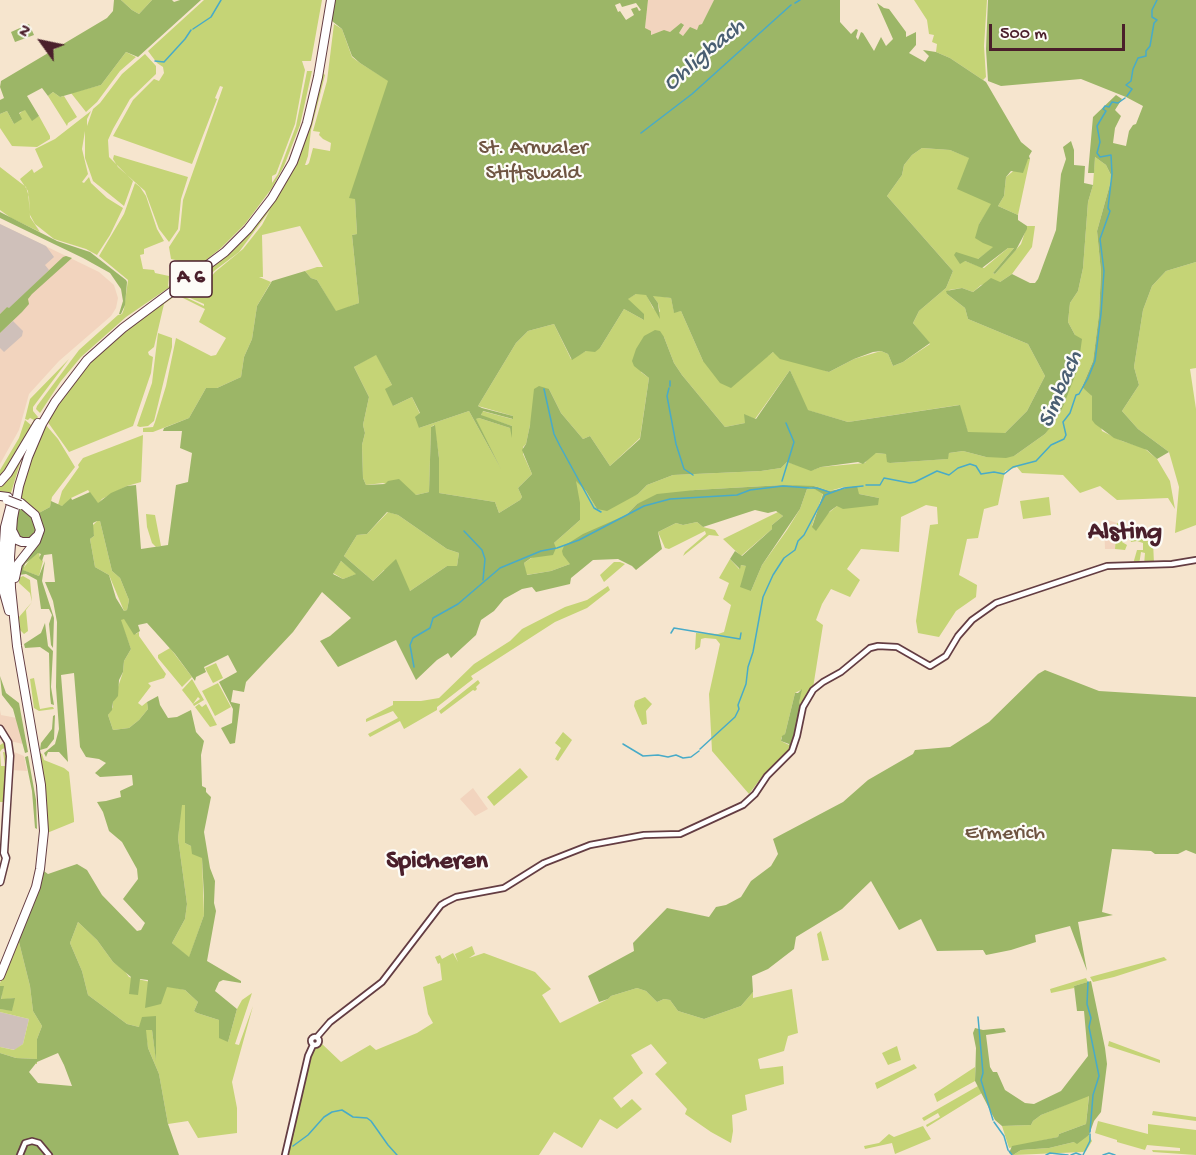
<!DOCTYPE html>
<html>
<head>
<meta charset="utf-8">
<style>
  body { margin:0 }
  #map { position:relative; width:1196px; height:1155px; overflow:hidden; background:#f6e5ce; font-family:"Gochi Hand",sans-serif }
  canvas { display:block }
  .north { position:absolute; left:12px; top:12px; width:60px; height:60px; -webkit-text-stroke:4px #fdfcf7; paint-order:stroke; rotate:303deg; font-size:16px; font-weight:700; line-height:24px; text-align:center; color:#4a1f2b }
  .north::after { content:''; display:block; margin:auto; width:21px; height:27px; background:#4a1f2b; clip-path:polygon(50% 0,100% 100%,50% 72%,0 100%) }
  .scale { position:absolute; left:989px; top:24px; width:136px; height:27px; box-sizing:border-box; border:3px solid #4a1f2b; border-top:0; padding-left:8px; font-size:18px; line-height:21px; white-space:nowrap; color:#4a1f2b; -webkit-text-stroke:4px #fdfcf7; paint-order:stroke }
</style>
</head>
<body>
<div id="map">
<canvas width="1196" height="1155"></canvas>
<div class="north">N</div>
<div class="scale">500 m</div>
</div>
<script>
const ctx = document.querySelector('canvas').getContext('2d');
ctx.lineJoin = 'round';
function fillPath(path, color) {
  ctx.fillStyle = color;
  ctx.fill(path, 'evenodd');
}
function shape(rows) {
  const path = new Path2D();
  for (const r of rows) {
    if (r.length === 3) {
      path.moveTo(r[0] + r[2], r[1]);
      path.arc(r[0], r[1], r[2], 0, 2 * Math.PI);
      continue;
    }
    path.moveTo(r[0], r[1]);
    for (let i = 2; i < r.length; i += 2) path.lineTo(r[i], r[i + 1]);
  }
  return path;
}
function strokePath(path, color, width, dash) {
  ctx.strokeStyle = color;
  ctx.lineWidth = width;
  ctx.lineCap = dash ? 'butt' : 'round';
  ctx.setLineDash(dash || []);
  ctx.stroke(path);
}
function label(font, color, halo, rows, align = 'center') {
  ctx.font = font + ' "Gochi Hand",sans-serif';
  ctx.lineWidth = 4.5;
  ctx.setLineDash([]);
  ctx.textBaseline = 'middle';
  ctx.strokeStyle = halo;
  ctx.fillStyle = color;
  for (const [text, x, y, turn = 0] of rows) {
    ctx.save();
    ctx.translate(x, y);
    ctx.rotate((+turn || 0) * Math.PI / 180);
    ctx.textAlign = isNaN(turn) ? turn : align;
    if (halo) ctx.strokeText(text, 0, 0);
    ctx.fillText(text, 0, 0);
    ctx.restore();
  }
}
fillPath(shape([
  [648,0,714,0,702,24,697,30,683,36,679,33,684,26,670,32,651,35,645,28],
  [0,224,99,272,114,285,118,298,116,308,111,316,59,361,29,394,19,430,0,464],
  [1108,520,1117,523,1115,549,1105,549,1104,522],
  [0,710,1,715,17,718,23,744,10,741,0,725],
  [14,752,24,756,27,771,11,770,12,753],
  [473,788,488,809,475,816,460,799]
]), '#f2d4be');
fillPath(shape([
  [0,224,46,246,54,257,45,265,49,270,9,309,7,307,0,314],
  [13,321,23,331,22,336,4,352,0,348,0,333],
  [0,1012,29,1019,23,1044,15,1050,0,1047]
]), '#cfc0ba');
fillPath(shape([
  [121,0,152,0,139,14,132,10],
  [204,0,322,0,311,61,302,61,305,70,295,124,276,174,272,176,272,183,278,174,296,126,307,71,312,71,300,125,284,166,272,188,245,224,221,248,195,269,189,263,171,259,169,247,180,230,183,200,223,87,220,86,215,98,217,99,192,164,113,136,133,100,154,79,159,81,164,73,163,67,157,63,148,51],
  [914,0,987,0,984,46,986,77,983,80,950,58,936,52,937,44,932,42,934,35,929,34,927,20],
  [334,24,342,29,352,57,360,63,389,81,350,198,355,198,357,234,352,235,359,303,336,312,317,280,311,278,305,271,317,267,323,267,300,226,262,235,263,277,259,277,271,282,257,306,252,339,244,357,241,377,217,388,206,388,189,418,153,432,143,432,143,428,153,427,155,422,166,386,176,338,211,356,216,355,226,338,199,322,205,309,179,296,181,295,204,306,204,304,181,294,205,284,215,272,243,249,262,225,270,210,239,252,214,271,206,280,203,279,200,276,251,231,281,191,288,178,322,72,325,75,311,130,308,156,305,165,307,165,309,163,313,148,330,151,331,143,323,139,319,135,320,132,313,131,327,81],
  [126,52,136,57,120,71,97,102,86,112,71,93,101,85],
  [145,54,156,66,156,74,130,99,113,129,108,140,109,157,133,181,124,206,93,181,85,158,85,131,82,149,88,174,82,182,84,183,89,177,91,183,107,198,123,208,110,235,97,255,86,249,54,239,35,224,30,215,28,191,20,179,32,169,34,173,43,167,35,149,55,139,91,111,87,119,87,126,93,109,100,103,122,74],
  [53,92,60,97,64,96,77,117,68,123,67,126,48,96],
  [25,109,32,120,39,116,50,136,50,139,37,147,12,146,0,128,0,114,7,111,14,124,19,114],
  [922,148,950,150,970,158,967,165,992,204,979,224,994,247,978,259,965,261,984,268,1008,248,1014,248,993,273,995,274,1021,244,1027,226,1035,226,1032,247,1012,274,1000,282,981,285,973,292,962,288,949,290,947,294,965,308,968,319,1028,344,1045,376,1027,411,1005,433,968,433,959,405,848,422,807,410,790,370,755,419,745,415,745,423,725,427,682,375,674,363,664,337,641,372,649,378,640,438,610,466,590,436,583,439,561,413,549,389,530,425,526,444,523,447,523,454,532,474,518,488,522,497,520,500,499,513,495,502,439,493,439,457,434,425,431,427,429,492,416,495,383,483,366,485,363,478,362,445,365,433,363,425,369,397,354,367,376,354,392,385,393,406,412,397,420,414,419,428,469,411,501,469,475,419,479,418,510,428,512,433,512,426,481,416,482,411,512,419,513,416,478,406,516,343,528,331,554,324,571,359,586,351,600,348,624,309,644,320,627,299,636,294,646,294,653,308,660,312,658,303,652,295,671,298,674,312,681,311,703,361,768,356,773,352,829,372,854,359,881,351,888,354,893,366,903,362,930,344,913,323,919,311,946,288,953,271,887,196,902,175,904,165,912,155],
  [114,155,188,177,181,199,178,229,169,242,159,229,145,191,118,167,113,159],
  [1095,157,1106,165,1112,177,1097,231,1101,272,1099,314,1093,361,1082,387,1091,393,1102,431,1122,441,1144,448,1157,459,1170,481,1175,509,1168,498,1117,500,1100,486,1080,493,1063,475,1022,473,1017,467,1005,471,998,505,984,509,978,538,967,539,959,575,977,585,976,597,956,611,939,637,918,633,916,621,930,525,938,524,937,507,926,505,901,517,899,552,861,549,847,569,860,580,850,597,831,589,822,604,816,620,823,625,813,688,802,705,799,703,801,690,795,693,785,734,781,738,781,741,789,745,789,750,764,774,749,794,712,751,709,694,720,644,716,639,705,638,701,639,700,647,695,650,696,633,718,634,724,632,731,605,723,599,729,583,719,578,730,559,739,569,741,565,746,566,751,591,762,565,787,530,800,509,807,489,810,487,783,485,695,490,637,504,626,515,610,523,570,564,551,571,526,575,524,563,554,543,580,520,575,481,578,481,586,491,597,509,638,494,647,485,673,475,761,471,781,468,787,462,813,470,821,467,865,463,871,454,876,453,886,454,890,463,947,459,949,453,963,451,986,457,1014,456,1045,434,1062,409,1075,335,1068,322,1070,303,1078,291,1083,268,1088,202,1093,185],
  [814,486,829,491,844,487,859,494,879,498,837,506,812,526,823,493,811,487],
  [1028,159,1030,159,1018,215,998,206,1004,196,1006,177],
  [0,167,26,187,29,197,30,217,40,232,11,218,0,210],
  [135,183,140,187,146,196,157,229,164,241,144,249,144,254,140,255,143,269,154,270,155,273,169,276,168,287,170,285,171,263,189,266,193,271,126,317,81,357,61,381,40,413,36,409,37,406,79,350,118,315,122,314,124,309,128,280,99,256,124,214],
  [1196,262,1196,368,1190,369,1196,409,1196,525,1175,533,1179,487,1169,452,1138,429,1122,411,1139,385,1134,367,1143,310,1152,286,1166,271],
  [198,278,200,284,182,291,164,304,154,347,148,352,149,355,153,357,151,373,133,426,69,452,47,421,59,401,80,373,97,355,128,329],
  [158,333,172,338,172,347,154,421,148,426,140,427,137,426,152,383],
  [69,359,33,407,33,411,38,417,10,467,0,480,0,470,19,438,25,420,31,425,34,420,30,418,28,420,25,419,30,399],
  [45,424,58,439,75,467,52,497,50,507,37,514,19,499,29,464],
  [143,435,141,482,127,486,102,499,98,504,88,490,71,498,72,501,62,506,58,505,62,491,79,467,78,465,83,458],
  [25,447,10,496,0,494,0,484],
  [1049,497,1051,515,1023,519,1020,501],
  [388,512,398,515,447,549,459,553,457,566,447,566,410,591,384,570,373,581,344,556,357,535,367,534],
  [778,512,783,516,772,525,772,529,741,556,723,539],
  [146,514,155,515,161,546,156,547,152,543,147,527],
  [97,521,100,521,112,571,120,578,129,600,127,610,124,611,109,575,95,567,90,539,94,536,92,526],
  [697,522,703,527,715,530,719,536,709,535,683,556,685,552,706,534,705,531,669,549,665,548,658,532,676,523,683,525],
  [1117,523,1143,531,1143,541,1153,541,1154,564,1144,565,1145,553,1141,552,1139,565,1133,564,1137,550,1143,550,1143,543,1137,541,1131,542,1130,537,1122,542,1127,545,1125,550,1115,549],
  [39,552,40,558,43,561,39,576,22,570,31,558],
  [341,561,357,574,343,579,333,573],
  [614,562,620,562,625,564,604,582,600,575],
  [23,576,30,580,32,602,26,610,28,631,24,634,20,630,19,617,32,602,30,593,19,583,19,578],
  [608,586,610,590,587,608,555,622,471,676,473,679,437,707,437,710,404,729,400,721,370,737,368,734,398,718,393,711,366,722,366,719,393,705,393,701,421,701,439,698,474,664,510,641,522,629,565,607,587,600],
  [124,618,136,634,139,632,139,636,166,674,164,678,148,683,151,686,138,703,142,706,147,702,148,709,139,720,129,728,113,730,108,715,113,707,113,702,123,672,124,661,131,649,120,620],
  [170,648,192,677,182,687,158,658,158,655],
  [216,663,223,678,213,683,205,668],
  [34,678,40,709,51,707,53,707,54,709,39,711,34,708,30,679],
  [192,679,204,700,194,706,193,704,200,699,198,697,193,704,182,690],
  [478,680,480,683,476,687,477,689,475,691,473,690,441,714,439,711],
  [218,683,231,707,215,716,202,691],
  [645,697,652,704,646,711,647,724,642,725,634,706,635,701],
  [199,704,202,707,206,704,217,725,210,727,195,707],
  [563,732,572,740,558,761,555,759,561,748,555,743],
  [5,742,6,748,2,749,0,752,1,766,5,766,3,752,8,753,4,802,0,802,0,745],
  [40,753,42,754,44,760,64,768,69,772,74,819,74,822,47,833,45,788],
  [520,768,528,777,494,806,487,797],
  [181,805,185,805,185,843,191,846,202,857,204,915,189,958,172,943,185,919,187,904,178,838],
  [78,922,97,940,113,962,124,970,129,977,185,990,198,1002,194,1011,197,1013,219,1020,228,1042,237,1009,242,1000,252,993,235,1044,239,1045,253,1006,232,1082,237,1108,237,1133,198,1138,188,1121,168,1124,159,1074,148,1048,146,1035,146,1030,152,1030,156,1060,156,1016,139,1027,127,1024,88,995,82,971,70,943],
  [821,931,829,960,822,961,817,934],
  [18,938,30,986,33,1011,42,1026,37,1039,37,1064,36,1064,36,1059,16,1058,0,1053,0,1047,14,1050,23,1044,29,1019,0,1012,0,1009,12,1010,14,998,1,1000,3,986,0,986,0,983],
  [472,946,475,954,469,958,484,953,535,972,551,989,542,995,560,1023,608,999,611,996,637,988,646,991,657,1002,664,999,670,1000,678,1011,704,1019,741,1006,753,992,753,998,792,989,798,1033,788,1036,784,1051,758,1059,760,1069,783,1066,784,1084,745,1095,747,1110,732,1115,733,1131,731,1143,711,1132,685,1114,687,1109,655,1074,667,1063,651,1044,631,1055,643,1073,613,1098,621,1108,632,1099,642,1109,617,1129,600,1119,582,1148,554,1132,539,1155,287,1155,307,1068,314,1048,321,1043,341,1062,370,1045,376,1050,417,1033,433,1023,428,1014,423,987,442,980,440,963,438,964,435,957,440,955,442,959,453,953,458,962,455,954],
  [1164,957,1167,960,1114,977,1093,982,1090,977],
  [1086,978,1088,982,1074,986,1074,988,1051,993,1050,989],
  [1109,1041,1160,1060,1160,1063,1108,1046],
  [897,1046,901,1060,888,1065,882,1053],
  [914,1064,917,1068,877,1089,875,1083],
  [975,1067,975,1081,937,1102,934,1094],
  [978,1086,982,1093,927,1127,926,1125,940,1117,938,1113,924,1121,922,1118],
  [1089,1095,1086,1124,1059,1134,1058,1137,1009,1148,1002,1126,1031,1125,1033,1121,1041,1115],
  [1153,1111,1196,1117,1196,1121,1152,1115],
  [1098,1121,1148,1134,1148,1124,1196,1130,1196,1155,1153,1152,1152,1150,1180,1151,1180,1148,1147,1145,1145,1150,1117,1142,1117,1140,1095,1133],
  [923,1126,931,1139,895,1154,892,1143,865,1149,864,1146,879,1143,889,1134,894,1137],
  [1089,1135,1092,1141,1086,1151,1083,1152,1013,1155,1021,1150,1049,1148,1074,1142]
]), '#c5d476');
fillPath(shape([
  [114,0,121,0,132,10,139,14,152,0,172,0,174,2,180,0,201,0,138,57,126,52,101,85,60,97,53,92,48,96,42,88,27,96,39,116,32,121,25,110,19,113,22,119,14,124,7,111,0,114,0,100,4,98,0,87,1,81,107,18,113,11],
  [334,0,648,0,645,28,651,31,651,35,664,30,670,32,681,23,684,25,679,33,683,36,690,27,697,30,699,25,702,24,714,0,840,0,840,22,851,34,856,29,858,30,856,37,858,40,861,32,863,33,874,51,881,37,886,46,893,39,877,3,884,8,889,9,906,32,906,37,916,32,916,45,909,53,925,62,929,56,923,50,936,52,950,58,986,82,1021,142,1032,151,1029,156,1030,159,1028,159,1023,173,1011,171,1006,177,1004,196,998,206,1018,215,1018,220,1027,226,1027,229,1016,250,995,274,993,273,1014,248,1008,248,982,268,965,261,960,264,954,255,956,252,978,259,993,247,983,243,975,238,979,224,991,204,957,189,969,158,950,150,922,148,912,155,904,165,902,175,887,196,953,271,946,288,919,311,913,323,930,343,903,362,893,366,888,354,881,351,873,352,854,359,829,372,780,359,773,352,731,388,720,383,703,361,681,311,674,313,671,298,653,296,658,303,660,319,646,295,636,294,628,299,644,314,644,320,624,309,600,348,595,352,586,351,572,360,554,324,528,331,516,343,478,406,482,408,513,416,513,419,483,411,481,415,512,426,512,438,510,428,479,418,476,419,501,469,469,411,419,428,415,417,420,413,412,397,393,406,385,389,392,385,376,355,354,367,369,397,363,425,365,433,362,445,363,478,366,485,385,484,388,481,399,479,416,495,429,492,431,427,435,425,439,458,439,493,495,502,499,513,520,500,522,497,518,488,532,474,522,450,526,444,530,425,534,389,539,386,549,389,561,413,583,439,590,436,610,466,640,439,649,378,634,366,632,361,636,349,644,336,655,330,660,331,664,337,674,363,682,375,725,427,745,423,744,414,756,419,790,370,808,410,848,422,960,405,968,432,1005,433,1027,411,1045,376,1028,344,968,319,965,308,947,294,946,291,962,288,973,292,991,278,1000,282,1012,274,1030,283,1035,283,1038,279,1056,230,1061,174,1066,159,1063,147,1071,141,1074,150,1074,165,1085,166,1084,183,1093,185,1088,202,1083,268,1078,291,1070,303,1068,322,1075,335,1082,339,1078,368,1062,409,1053,424,1045,434,1014,456,1006,458,986,457,963,451,949,453,948,459,890,463,887,462,886,454,876,453,863,464,858,462,821,467,811,471,787,462,781,468,761,471,673,475,647,485,638,494,607,511,597,509,586,491,576,481,580,503,580,520,554,543,556,548,553,555,531,558,524,563,527,575,551,571,570,564,563,555,562,551,564,546,583,534,626,515,637,504,657,494,695,490,783,485,814,486,829,491,857,486,859,494,879,498,878,505,843,509,837,506,830,511,816,531,812,527,823,494,811,487,807,489,800,509,762,565,751,591,740,587,746,566,741,565,740,569,730,559,735,551,742,556,772,529,772,525,783,516,776,511,768,513,755,510,703,527,697,522,683,525,676,523,658,532,662,549,636,570,632,566,618,559,593,560,571,578,570,584,536,592,532,587,522,589,504,599,494,611,481,620,476,635,451,658,448,653,437,660,416,680,396,640,338,667,320,641,330,636,351,618,322,592,293,632,246,682,244,692,233,690,231,702,240,704,235,743,230,744,221,728,232,723,233,709,219,682,237,672,228,655,204,667,206,672,196,677,195,681,175,654,147,623,138,625,140,631,134,635,124,619,121,620,131,649,124,661,123,672,119,680,118,696,113,702,112,710,108,715,113,730,129,728,139,720,148,709,147,702,158,696,160,705,168,718,177,717,191,710,196,732,204,741,201,755,202,786,206,788,206,792,211,797,204,832,210,868,215,881,214,903,216,911,207,961,241,981,241,983,223,980,219,982,215,991,237,1009,228,1042,219,1038,219,1020,197,1013,194,1011,198,1002,185,990,167,987,161,1004,145,1008,148,980,140,979,138,995,129,994,131,977,113,962,97,940,78,922,70,943,82,971,88,995,127,1024,139,1027,142,1017,156,1016,156,1061,152,1030,146,1030,148,1048,159,1074,168,1124,179,1155,0,1155,0,1053,16,1058,37,1059,37,1039,42,1026,33,1011,30,986,18,938,41,869,48,874,77,864,87,870,102,895,137,931,141,930,145,923,123,899,138,879,137,869,122,842,109,831,103,812,97,802,106,801,121,797,120,791,133,785,132,775,100,777,95,773,106,763,99,759,86,757,80,747,74,673,61,675,68,762,59,752,48,752,46,757,44,753,55,744,59,729,56,687,57,622,53,601,45,582,55,582,52,554,44,555,42,561,39,558,41,554,38,553,25,564,23,570,39,576,45,561,42,581,54,618,53,648,51,645,49,624,52,615,49,609,41,609,37,580,26,574,19,575,18,567,40,538,37,514,50,507,51,501,62,506,71,498,72,500,90,492,98,503,111,493,127,486,136,485,141,549,168,545,176,485,188,482,192,453,180,448,182,431,163,431,164,428,189,418,206,388,217,388,241,377,244,357,252,339,257,306,272,281,305,271,311,278,317,280,336,311,359,303,352,235,357,234,355,199,349,198,388,81,360,63,352,56,342,29,332,21],
  [620,3,622,7,636,3,641,10,639,11,637,7,631,9,634,15,626,20,620,11,618,12,615,5],
  [387,512,398,515,447,549,459,553,457,566,447,566,410,591,396,559,373,581,344,556,357,535,367,534],
  [97,521,100,521,112,571,120,578,129,600,127,610,124,611,116,598,109,575,95,567,90,539,94,536,93,523],
  [341,561,356,574,343,579,333,574],
  [182,805,185,805,185,843,191,846,192,854,202,858,204,896,204,915,189,957,172,943,185,919,187,904,178,838],
  [58,1053,64,1065,72,1086,38,1083,29,1072,37,1062],
  [988,0,1196,0,1196,262,1166,271,1152,286,1143,310,1134,367,1139,385,1122,411,1138,429,1169,452,1157,459,1147,450,1114,438,1095,424,1092,420,1092,396,1082,387,1093,361,1099,314,1101,272,1097,231,1112,177,1106,165,1095,157,1094,173,1088,173,1093,117,1116,95,1122,99,1115,110,1121,116,1115,128,1113,143,1126,146,1129,131,1133,125,1136,124,1143,106,1126,97,1081,79,1001,86,988,81,986,49],
  [29,24,34,35,15,42,11,32],
  [0,212,57,241,90,252,126,280,127,282,125,305,121,314,119,314,123,301,121,289,110,273,83,258,0,218],
  [66,256,72,258,32,294,28,299,29,304,22,312,0,333,0,314,7,307,9,308,63,257],
  [18,505,32,517,36,529,31,540,21,540,15,533],
  [45,623,48,646,53,651,51,687,54,705,51,704,50,695,49,653,40,647,25,648,24,644,41,633],
  [1045,670,1099,691,1196,697,1196,854,1186,850,1178,854,1155,854,1151,851,1112,849,1102,912,1113,915,1078,922,1087,971,1070,926,1035,935,1036,942,1011,950,986,955,983,950,937,951,921,919,899,930,871,881,842,909,796,937,794,949,768,969,752,976,753,992,741,1006,704,1019,678,1011,670,1000,664,999,657,1002,646,991,637,988,611,996,608,999,599,1002,588,976,634,951,633,943,667,908,709,917,716,907,726,905,741,897,751,881,771,866,778,854,773,839,843,802,868,780,913,754,915,750,950,747,989,722,1038,674],
  [0,676,6,693,19,703,28,752,25,753,13,709,2,695],
  [802,689,799,703,802,705,792,744,789,750,789,744,781,741,782,736,785,734,795,693,798,693],
  [55,715,54,739,47,748,40,750,41,743,52,729,53,716],
  [28,756,36,800,37,829,35,828,32,791,25,757],
  [1091,981,1105,1048,1107,1064,1101,1112,1094,1121,1089,1135,1077,1144,1074,1142,1049,1148,1021,1150,1013,1155,1009,1153,1012,1146,1058,1137,1059,1134,1086,1124,1089,1096,1041,1115,1033,1121,1031,1125,1002,1126,995,1120,975,1081,976,1048,973,1033,975,1028,983,1030,1004,1028,1006,1032,986,1035,990,1067,993,1072,997,1072,1005,1090,1025,1103,1034,1104,1061,1091,1088,1056,1084,1011,1077,1011,1074,986],
  [0,986,4,986,1,999,15,998,12,1011,0,1009]
]), '#9cb667');
strokePath(shape([
  [795,3,800,0],
  [193,29,211,17,221,0],
  [155,61,164,62,185,39,191,30],
  [1127,96,1132,89,1126,85,1131,81,1133,69,1138,58,1146,56,1146,51,1150,46,1154,23,1157,20,1152,17,1152,10,1157,0],
  [641,133,692,94,791,5],
  [670,381,670,386],
  [669,388,667,396,676,444,684,469,693,475],
  [544,389,554,434,560,446,594,508,601,512],
  [782,481,794,442,786,423],
  [866,485,880,485,884,478,910,483,915,482,937,471,949,475,958,468,970,464,976,466,981,474,994,472,1004,474,1013,467,1036,461,1051,445,1064,439,1066,435,1063,422,1070,413,1076,395,1079,394,1088,378,1095,361,1101,314,1104,271,1100,239,1110,211,1108,208,1112,174,1111,155,1100,157,1097,153,1100,142,1097,126,1106,111,1103,109,1105,106,1109,107,1112,102,1118,103,1125,98],
  [810,488,817,488,829,492],
  [464,531,482,550,485,559,483,580],
  [671,633,674,628,740,639,741,633],
  [414,667,410,645,413,638,430,628,433,618,458,604,500,568,541,551,557,548,579,540,644,506,670,499,737,495,750,490,783,486,809,488],
  [623,744,643,756,658,755,668,757,676,755,683,758,691,757,699,751],
  [700,749,735,717,739,709,738,705,746,684,748,667,753,652,763,597,773,575,784,558,795,550,798,541,804,535,825,495,844,488,863,486],
  [1088,982,1087,1004,1091,1018,1089,1027,1099,1076,1093,1095,1090,1132],
  [978,1017,983,1073,981,1080,993,1120],
  [994,1122,1004,1136,1008,1150],
  [293,1146,308,1135,324,1117,332,1112,342,1110,353,1117,367,1118,371,1121,388,1145,397,1155],
  [1009,1151,1012,1155],
  [1046,1155,1050,1153,1068,1155],
  [1071,1155,1076,1153,1081,1155],
  [1083,1155,1090,1141,1090,1134],
  [1103,1155,1109,1153,1115,1155]
]), '#48abc8', 1.5);
const secondary = shape([
  [315,1041,4],
  [317,1037,330,1022,382,982,441,905,446,902,456,897,504,888,544,863,590,845,644,835,680,834,743,805,755,794,767,776,792,751,797,736,803,707,813,690,823,682,841,672,870,648,878,646,897,647,930,666,946,656,958,636,972,620,996,603,1107,566,1172,564,1196,560],
  [20,1155,25,1143,32,1141,39,1143,49,1155],
  [285,1155,308,1056,313,1045]
]);
const primary = shape([
  [0,729,8,742,10,756,4,853,6,858,0,882]
]);
const highway = shape([
  [0,482,8,473,38,423],
  [0,496,8,497],
  [13,532,17,540,22,542,31,542,36,537],
  [15,578,18,564,36,541,40,530,35,515,21,503],
  [9,611,4,593,3,559,5,527,12,500],
  [0,976,36,887,40,869,44,831,41,785,17,646,11,588,10,557,13,518,19,486,28,457,42,424,55,402,87,360,123,328,225,252,248,229,272,198,293,162,307,123,318,77,331,0]
]);
strokePath(secondary, '#643d43', 8);
strokePath(primary, '#643d43', 9);
strokePath(highway, '#643d43', 10);
strokePath(secondary, '#fff', 4.5);
strokePath(primary, '#fff', 6);
strokePath(highway, '#fff', 8);
const highwayBridge = shape([
  [7,500,20,505]
]);
strokePath(highwayBridge, '#643d43', 10, []);
strokePath(highwayBridge, '#fff', 8);
for (const [x, y, w] of [
  [191,279,42]
]) {
  const box = new Path2D();
  box.roundRect(x - w / 2, y - 18, w, 36, 4.5);
  ctx.fillStyle = '#fdfcf7';
  ctx.fill(box);
  strokePath(box, '#4a1f2b', 1.5);
}
label('bold 21px', '#4a1f2b', null, [
  ["A 6",191,279]
]);
label('22px', '#6f5542', '#fdfcf7', [
  ["St. Arnualer",533,150],
  ["Stiftswald",533,175],
  ["Ermerich",1005,835]
]);
label('italic 24px', '#495e72', '#fdfcf7', [
  ["Ohligbach",705,56,-40],
  ["Simbach",1062,390,-67]
]);
label('bold 26px', '#4a1f2b', '#fdfcf7', [
  ["Alsting",1125,534],
  ["Spicheren",437,863]
]);
</script>
</body>
</html>
